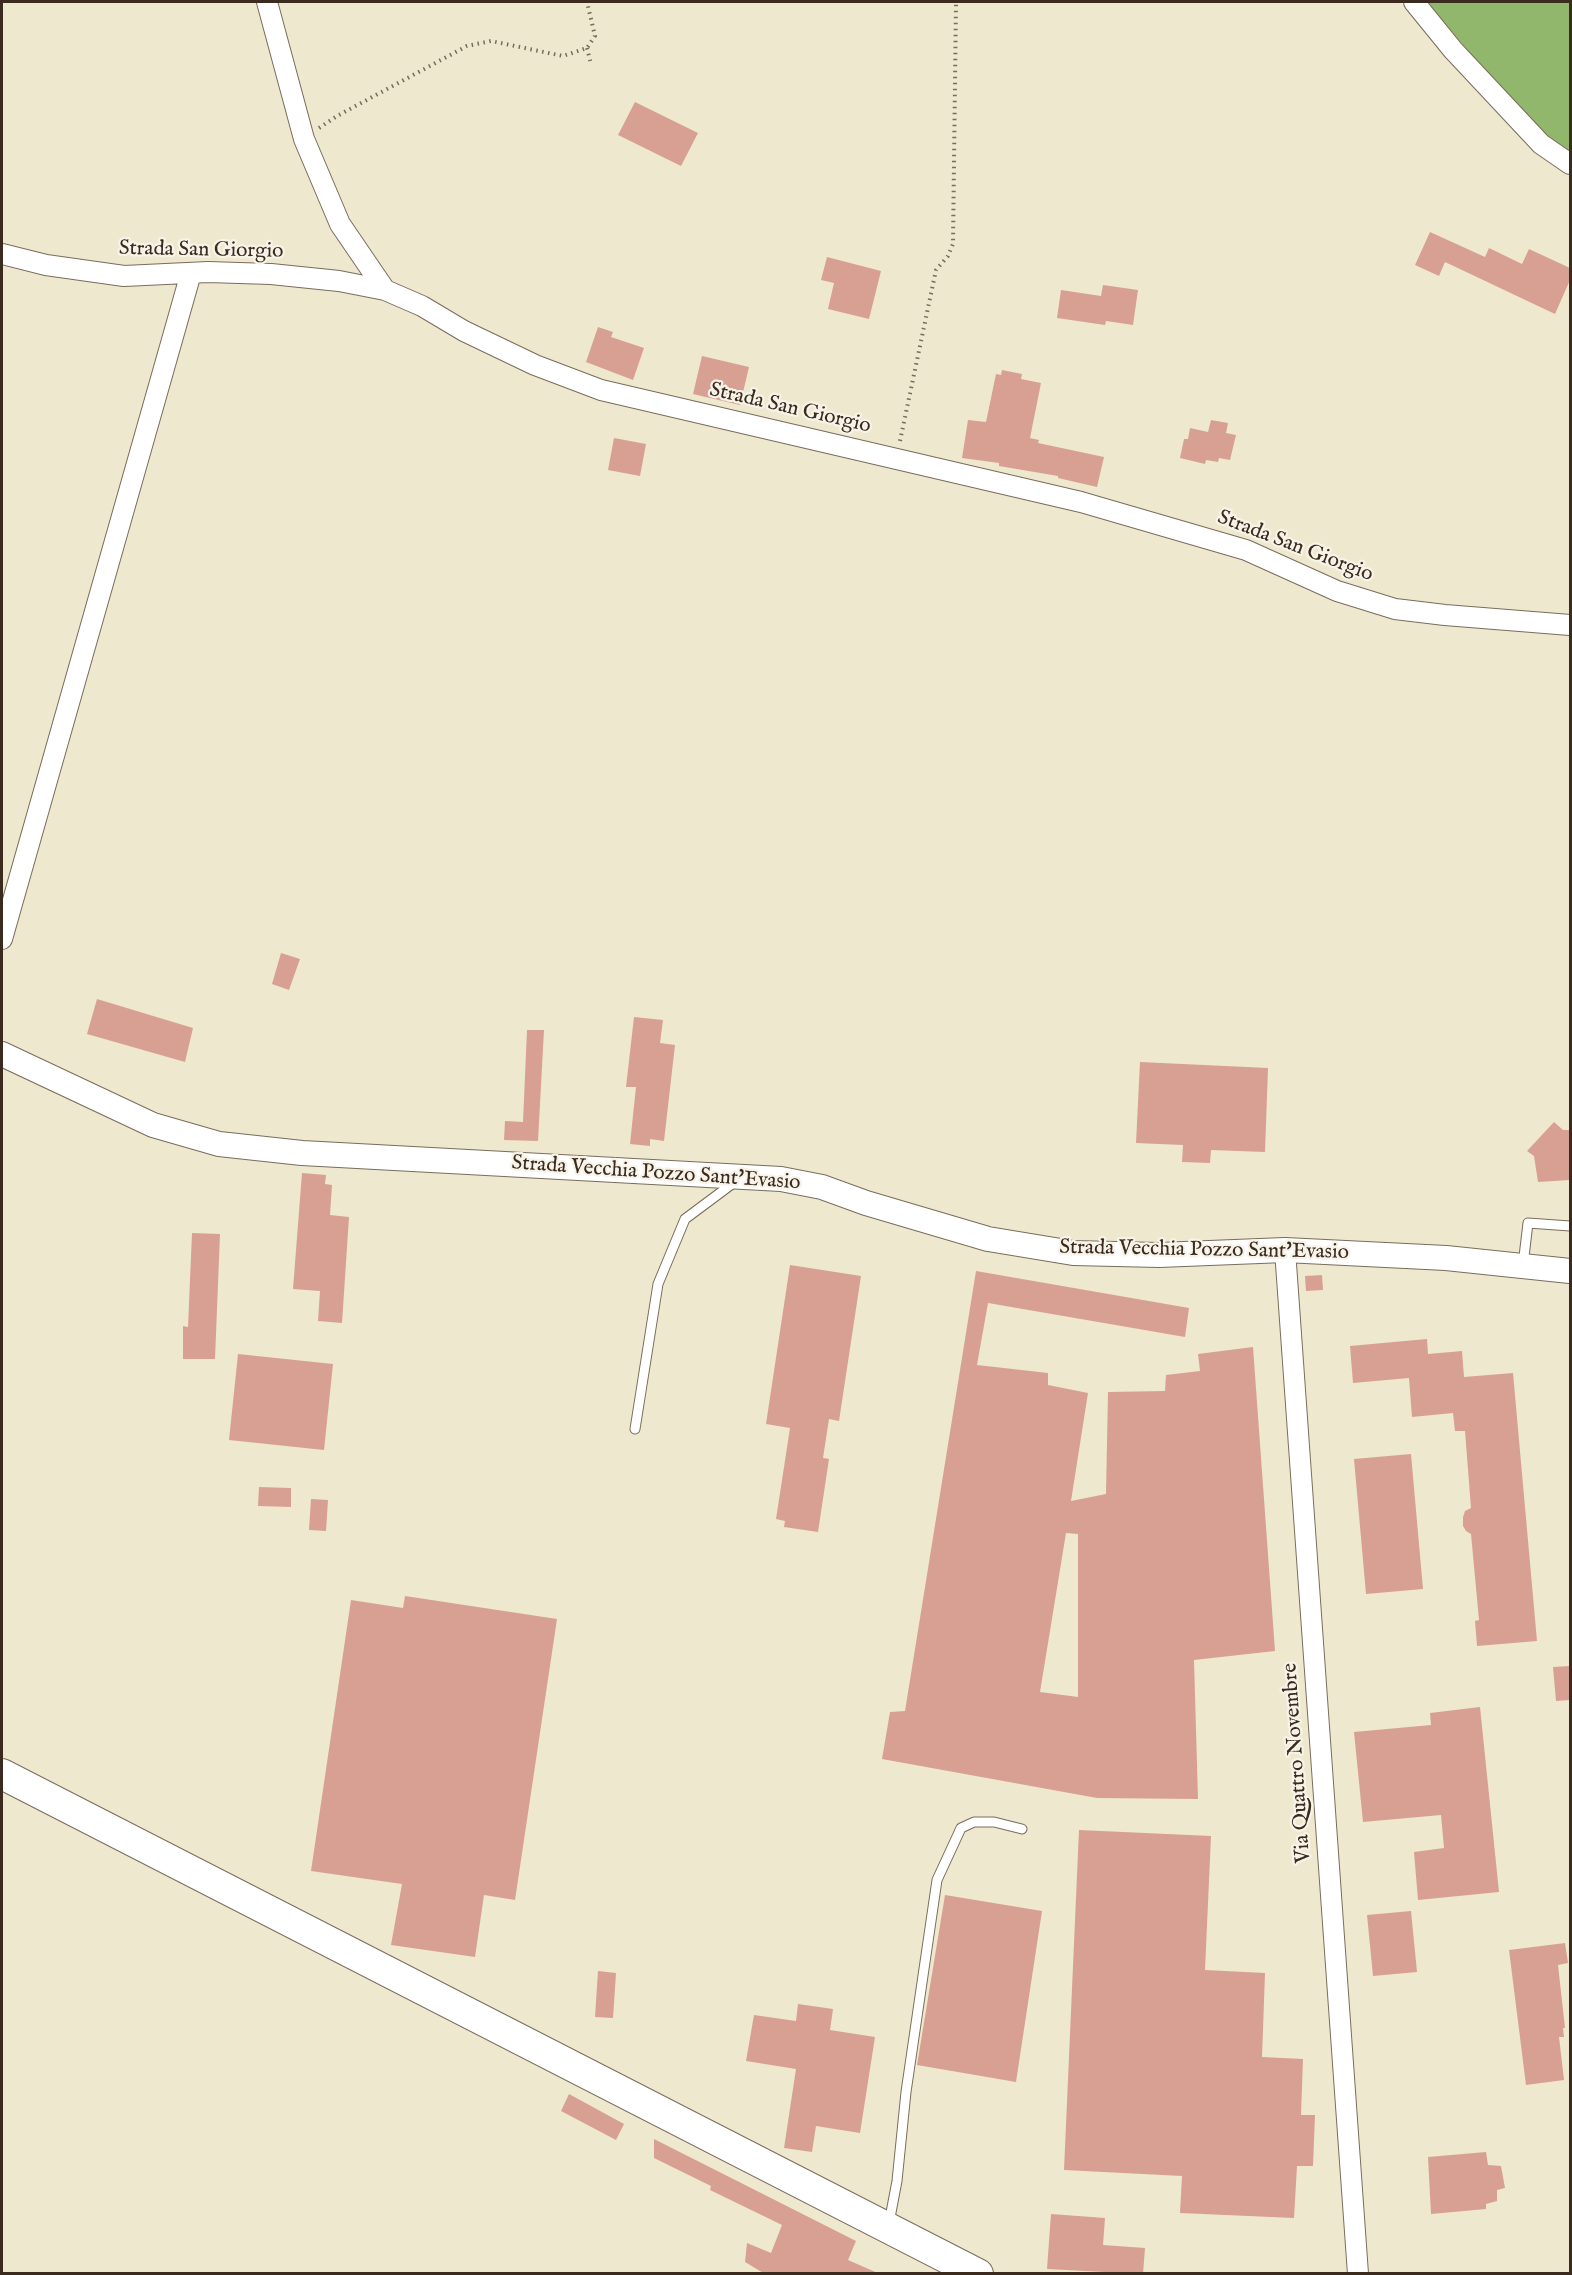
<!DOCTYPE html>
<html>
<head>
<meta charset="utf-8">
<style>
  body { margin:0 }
  #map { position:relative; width:1572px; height:2275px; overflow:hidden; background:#eee8cf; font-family:"IM FELL English",serif }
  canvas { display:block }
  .frame { position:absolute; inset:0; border:3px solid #3b2a1e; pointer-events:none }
</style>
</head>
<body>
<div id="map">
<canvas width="1572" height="2275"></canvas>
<div class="frame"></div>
</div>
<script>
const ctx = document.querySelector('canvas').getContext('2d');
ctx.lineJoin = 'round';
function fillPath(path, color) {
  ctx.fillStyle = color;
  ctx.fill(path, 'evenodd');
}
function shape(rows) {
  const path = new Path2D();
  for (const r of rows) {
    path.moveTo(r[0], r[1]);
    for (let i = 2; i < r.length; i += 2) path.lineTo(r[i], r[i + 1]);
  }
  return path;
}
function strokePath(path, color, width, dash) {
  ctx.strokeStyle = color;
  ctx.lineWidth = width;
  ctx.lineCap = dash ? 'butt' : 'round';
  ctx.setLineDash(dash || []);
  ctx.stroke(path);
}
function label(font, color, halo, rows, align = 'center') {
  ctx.font = font + ' "IM FELL English",serif';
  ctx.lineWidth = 4.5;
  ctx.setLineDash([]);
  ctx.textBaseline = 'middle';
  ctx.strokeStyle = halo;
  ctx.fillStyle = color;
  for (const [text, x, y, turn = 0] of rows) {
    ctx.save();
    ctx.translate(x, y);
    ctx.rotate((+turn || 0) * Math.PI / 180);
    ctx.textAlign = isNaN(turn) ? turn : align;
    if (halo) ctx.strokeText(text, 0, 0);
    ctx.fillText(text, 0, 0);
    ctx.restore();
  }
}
fillPath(shape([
  [1427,2,1570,2,1570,151,1545,134,1506,96]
]), '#91b76c');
fillPath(shape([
  [635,102,698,133,681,166,618,135],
  [1430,232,1485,257,1489,248,1522,264,1529,249,1570,268,1570,280,1555,314,1445,262,1439,276,1415,265],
  [827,257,881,271,869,319,828,309,834,283,821,280],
  [1103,285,1138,290,1133,325,1106,321,1105,325,1057,318,1061,290,1101,296],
  [598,327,613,332,611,337,644,348,633,380,586,362],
  [702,356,749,367,740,405,693,394],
  [1002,370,1022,374,1021,379,1041,383,1030,438,1039,440,1038,443,1104,457,1097,487,1058,478,1058,476,999,466,999,463,962,458,968,420,986,422,996,374,1001,375],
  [1211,420,1228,423,1226,433,1236,435,1230,460,1219,458,1218,462,1206,460,1205,464,1180,458,1184,439,1188,439,1190,428,1208,432],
  [614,438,646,444,640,476,608,470],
  [281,953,300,959,289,990,272,984],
  [97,999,193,1028,185,1062,87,1034],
  [634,1017,663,1020,660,1043,675,1045,664,1141,650,1139,650,1146,630,1144,636,1087,626,1087],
  [527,1030,544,1030,538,1141,504,1140,505,1121,523,1122],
  [1140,1062,1268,1068,1265,1152,1211,1150,1210,1163,1182,1162,1183,1145,1136,1143],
  [1554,1122,1563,1130,1570,1130,1570,1180,1538,1182,1534,1156,1527,1151],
  [302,1173,326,1175,325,1184,332,1185,330,1215,349,1217,342,1323,318,1321,320,1291,293,1289],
  [192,1233,220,1234,215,1359,183,1359,183,1326,188,1327],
  [790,1265,861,1276,839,1421,829,1419,823,1458,829,1459,818,1532,784,1527,785,1521,776,1519,790,1428,766,1424],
  [976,1271,1189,1308,1185,1337,988,1303,977,1365,1048,1373,1048,1385,1088,1393,1071,1501,1106,1494,1108,1392,1165,1391,1166,1375,1200,1371,1198,1354,1253,1347,1275,1651,1194,1660,1198,1799,1097,1798,882,1759,890,1712,905,1711],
  [1066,1533,1078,1534,1078,1697,1040,1692],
  [1322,1275,1323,1290,1306,1291,1305,1276],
  [1427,1339,1428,1354,1462,1351,1464,1377,1513,1373,1537,1641,1477,1646,1475,1621,1479,1620,1471,1534,1466,1531,1463,1526,1463,1517,1465,1511,1471,1508,1465,1431,1455,1431,1453,1413,1412,1417,1409,1378,1353,1383,1350,1346],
  [238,1354,333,1364,324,1450,229,1440],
  [1411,1454,1423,1589,1366,1594,1354,1459],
  [259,1487,291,1488,291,1507,258,1506],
  [311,1499,328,1500,326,1531,309,1530],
  [405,1596,557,1619,515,1900,484,1895,475,1957,391,1945,402,1884,311,1871,351,1600,403,1608],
  [1570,1666,1570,1700,1556,1701,1553,1667],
  [1480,1707,1499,1892,1418,1900,1414,1852,1444,1848,1441,1815,1363,1822,1354,1732,1431,1725,1430,1713],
  [1079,1830,1211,1836,1205,1970,1265,1973,1262,2057,1303,2059,1301,2115,1315,2115,1313,2166,1297,2166,1294,2218,1180,2213,1182,2176,1064,2170],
  [945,1895,1042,1911,1016,2082,917,2065],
  [1411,1911,1417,1972,1373,1976,1367,1915],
  [1565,1943,1568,1963,1558,1965,1565,2028,1563,2028,1564,2037,1559,2037,1564,2080,1526,2085,1509,1950],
  [598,1971,616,1973,613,2018,595,2017],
  [798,2004,833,2009,830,2030,875,2037,860,2133,816,2126,812,2152,784,2148,796,2069,746,2061,754,2015,796,2021],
  [569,2094,624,2124,616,2140,561,2111],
  [654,2139,856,2241,848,2260,880,2274,765,2274,745,2262,747,2243,771,2253,782,2225,710,2190,711,2186,654,2158],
  [1486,2152,1488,2165,1501,2166,1505,2188,1497,2190,1497,2201,1486,2204,1486,2209,1431,2214,1428,2157],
  [1051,2214,1105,2218,1103,2245,1145,2248,1143,2274,1047,2269]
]), '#d8a092');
const service = shape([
  [1523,1265,1528,1223,1570,1226],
  [635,1429,658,1284,685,1219,736,1181],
  [889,2223,897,2181,906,2092,937,1880,961,1828,974,1822,994,1822,1022,1829]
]);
const minor = shape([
  [267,2,304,139,340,224,385,290],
  [1414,2,1453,50,1541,144,1570,164],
  [2,254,46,265,124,276,208,272,271,274,339,281,385,290,422,306,464,331,535,365,601,390,1081,502,1246,550,1337,591,1395,609,1445,615,1570,625],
  [2,939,191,273],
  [1285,1250,1358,2274]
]);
const tertiary = shape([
  [2,1054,153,1125,219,1144,302,1153,781,1179,822,1187,866,1203,988,1239,1073,1253,1159,1255,1285,1250,1446,1258,1570,1271]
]);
const primary = shape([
  [2,1774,978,2274]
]);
strokePath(service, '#7a6c5c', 11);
strokePath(minor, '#7a6c5c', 22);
strokePath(tertiary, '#7a6c5c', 26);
strokePath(primary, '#7a6c5c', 32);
strokePath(shape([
  [587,48,591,64],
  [319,128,337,116,467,46,491,41,563,56,587,48,595,36,587,2],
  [900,441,936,270,948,256,953,244,956,2]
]), '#7a6c5c', 4, [1.5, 4.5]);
strokePath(service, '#fff', 9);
strokePath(minor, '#fff', 20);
strokePath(tertiary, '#fff', 24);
strokePath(primary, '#fff', 30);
label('21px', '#3b2a1e', '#f7f3e8', [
  ["Strada San Giorgio",201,251,1],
  ["Strada San Giorgio",790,409,13],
  ["Strada San Giorgio",1295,547,21],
  ["Strada Vecchia Pozzo Sant'Evasio",656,1174,4],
  ["Strada Vecchia Pozzo Sant'Evasio",1204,1251,1],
  ["Via Quattro Novembre",1298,1763,-94]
]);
</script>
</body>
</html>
